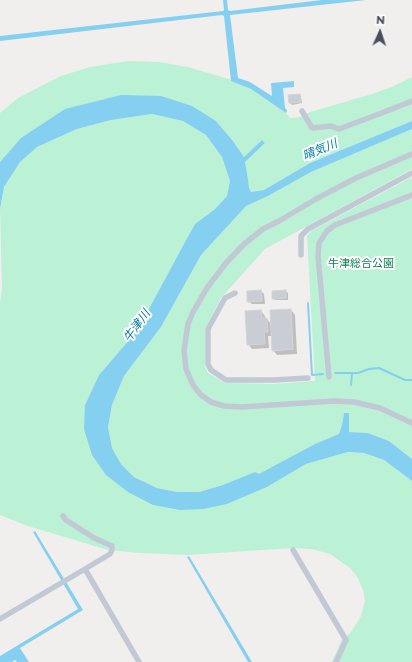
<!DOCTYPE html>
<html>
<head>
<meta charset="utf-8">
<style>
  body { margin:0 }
  #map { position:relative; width:412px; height:662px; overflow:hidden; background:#f1efee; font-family:Montserrat,sans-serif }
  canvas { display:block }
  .north { position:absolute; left:360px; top:12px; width:40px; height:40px; -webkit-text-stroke:3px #fff; paint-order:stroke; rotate:3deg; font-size:11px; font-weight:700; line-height:16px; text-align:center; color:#46505d }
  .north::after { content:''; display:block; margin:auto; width:14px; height:18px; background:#46505d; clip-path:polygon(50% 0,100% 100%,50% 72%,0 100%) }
</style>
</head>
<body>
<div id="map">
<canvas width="412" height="662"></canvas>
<div class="north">N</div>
</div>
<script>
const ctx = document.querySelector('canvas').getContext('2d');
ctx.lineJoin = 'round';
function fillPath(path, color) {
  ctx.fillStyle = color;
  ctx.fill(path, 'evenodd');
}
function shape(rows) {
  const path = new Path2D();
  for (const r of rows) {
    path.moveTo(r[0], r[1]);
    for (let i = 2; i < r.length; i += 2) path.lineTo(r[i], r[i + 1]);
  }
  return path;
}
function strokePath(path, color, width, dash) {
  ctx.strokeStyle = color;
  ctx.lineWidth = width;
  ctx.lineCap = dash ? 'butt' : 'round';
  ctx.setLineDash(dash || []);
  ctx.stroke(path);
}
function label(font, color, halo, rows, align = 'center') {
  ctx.font = font + ' Montserrat,"Noto Sans JP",sans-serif';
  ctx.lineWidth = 4;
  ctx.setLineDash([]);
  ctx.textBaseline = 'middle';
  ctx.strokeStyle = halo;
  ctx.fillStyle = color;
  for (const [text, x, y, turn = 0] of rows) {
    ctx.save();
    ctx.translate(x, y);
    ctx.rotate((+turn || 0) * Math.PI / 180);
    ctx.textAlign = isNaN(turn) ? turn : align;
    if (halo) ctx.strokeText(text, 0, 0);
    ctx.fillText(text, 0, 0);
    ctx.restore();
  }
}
fillPath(shape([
  [128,61,159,62,188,67,232,80,232,81,251,89,286,113,290,118,300,117,310,112,372,94,392,87,412,77,412,121,310,163,264,190,251,192,249,188,248,179,245,162,265,143,262,140,244,157,233,141,216,121,161,96,21,138,0,162,0,113,18,98,61,76,90,67],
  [152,114,183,121,206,135,222,157,230,181,227,196,215,209,195,224,185,242,137,331,99,375,85,405,128,492,227,504,267,487,306,464,348,452,364,453,384,460,412,481,412,662,332,662,341,641,351,632,361,616,365,601,363,590,358,578,350,568,330,554,311,549,293,548,188,555,140,553,108,550,28,526,0,515,0,303,2,288,0,209,4,187,20,162,37,147,77,129,111,120],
  [412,129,412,169,265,249,221,298,205,329,205,366,208,373,225,383,274,384,315,381,307,236,311,231,412,177,412,459,389,441,368,433,349,432,348,423,344,413,342,425,340,434,315,444,259,475,199,492,177,492,157,488,134,477,121,464,112,448,108,427,112,405,124,376,161,327,201,255,245,206,268,196,311,172]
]), '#bbf1d5');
fillPath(shape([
  [223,0,227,0,228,10,230,11,322,0,366,0,230,15,238,78,250,82,272,96,271,83,294,81,294,87,283,88,285,108,287,110,286,113,251,89,231,81,224,16,222,15,0,41,0,36,223,11,224,10],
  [121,95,161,96,192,106,216,121,233,141,244,157,262,140,265,143,245,162,248,179,249,188,251,192,264,190,310,163,412,121,412,129,311,172,268,196,246,206,201,255,161,327,124,376,112,405,108,427,112,448,121,464,134,477,157,488,177,492,199,492,223,485,255,472,259,474,315,444,339,434,342,425,344,413,349,413,349,432,368,433,389,441,412,459,412,481,384,460,364,453,348,452,306,464,267,487,227,504,203,509,180,510,153,505,128,492,106,475,92,455,84,429,85,405,99,375,137,331,185,242,195,224,215,209,227,196,230,181,222,157,206,135,183,121,152,114,111,120,77,129,37,147,20,162,4,187,0,209,0,162,21,138,65,109],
  [35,531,83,610,20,648,29,662,17,662,15,660,12,662,0,662,0,656,78,609,33,532],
  [189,556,252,662,248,662,187,557]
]), '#85d0f0');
fillPath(shape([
  [299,95,301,97,302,103,292,105,290,103],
  [261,291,264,294,265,304,252,304,248,301],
  [286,291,288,293,288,300,275,300,273,298],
  [291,310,295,315,297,354,277,355,273,350,272,336,268,336,269,348,252,349,248,344,261,311,265,316,265,319,267,319,271,324]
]), '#0003');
strokePath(shape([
  [308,303,312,375,323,374],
  [335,373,358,373,369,369,379,368,405,380,412,380],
  [351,385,352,374]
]), '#85d0f0', 2);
const building = shape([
  [300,94,301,102,289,103,288,95,300,94],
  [261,290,262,301,247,302,247,291,261,290],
  [286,290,286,298,272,299,272,291,286,290],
  [291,309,293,349,272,351,270,310,291,309],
  [261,310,262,318,267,318,268,332,264,332,265,344,247,345,245,311,261,310]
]);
fillPath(building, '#cacdd4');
strokePath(building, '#d2d4da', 1);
strokePath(shape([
  [302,111,312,128,331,126,339,129,379,114,412,101],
  [412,154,356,178,316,199,279,221,263,229,244,244,226,263,207,288,193,312,188,324,184,350,186,369,193,385,201,395,211,402,224,406,242,407,334,401,354,402,380,408,412,423],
  [301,255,301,236,308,229,412,173],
  [235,293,225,298,208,329,208,364,211,370,226,380,274,380,308,378],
  [329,377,318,256,319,243,327,231,335,225,412,195],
  [293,550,346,640,336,662],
  [85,569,139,662],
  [0,619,85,569,110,554,112,550,112,546,94,538,66,520,63,516]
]), '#c1c9d4', 5.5);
label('11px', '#128254', '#fff', [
  ["牛津総合公園",361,264]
]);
label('italic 12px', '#057db0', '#fff', [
  ["晴気川",320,150,-23],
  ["牛津川",137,326,-54]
]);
</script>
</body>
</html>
